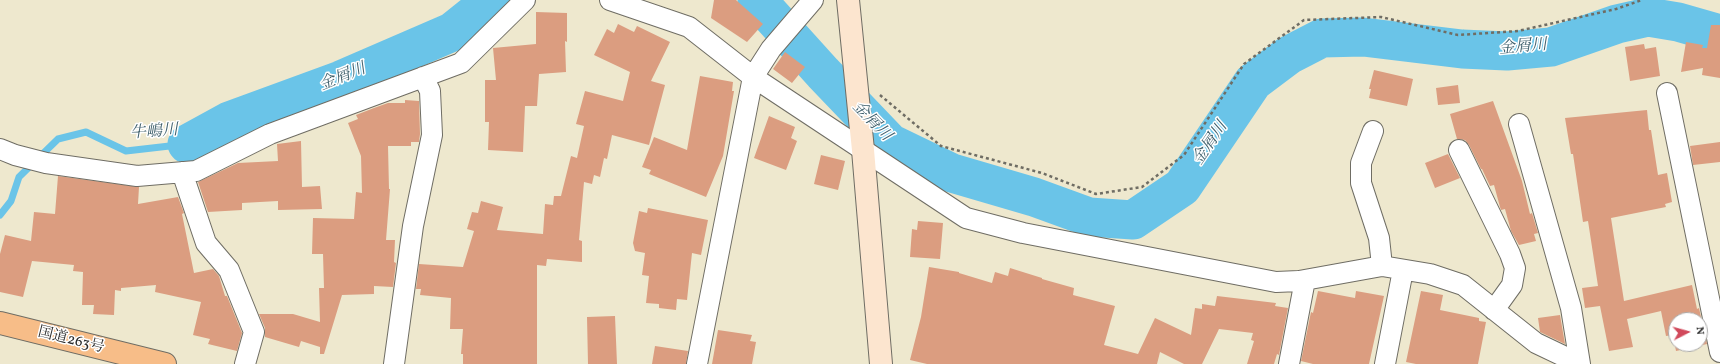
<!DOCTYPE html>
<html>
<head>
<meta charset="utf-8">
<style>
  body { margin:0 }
  #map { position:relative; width:1720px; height:364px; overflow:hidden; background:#eee8ce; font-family:Vollkorn,serif }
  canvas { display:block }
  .north { position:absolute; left:1668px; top:312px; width:40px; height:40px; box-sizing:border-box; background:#fff; border:1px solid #aaa; border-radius:50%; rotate:84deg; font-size:11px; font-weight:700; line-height:16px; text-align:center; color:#2b2b2b }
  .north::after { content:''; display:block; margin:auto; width:14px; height:18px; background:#d1495b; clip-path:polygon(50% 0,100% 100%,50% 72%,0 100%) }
</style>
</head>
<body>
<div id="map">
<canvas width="1720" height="364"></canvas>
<div class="north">N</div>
</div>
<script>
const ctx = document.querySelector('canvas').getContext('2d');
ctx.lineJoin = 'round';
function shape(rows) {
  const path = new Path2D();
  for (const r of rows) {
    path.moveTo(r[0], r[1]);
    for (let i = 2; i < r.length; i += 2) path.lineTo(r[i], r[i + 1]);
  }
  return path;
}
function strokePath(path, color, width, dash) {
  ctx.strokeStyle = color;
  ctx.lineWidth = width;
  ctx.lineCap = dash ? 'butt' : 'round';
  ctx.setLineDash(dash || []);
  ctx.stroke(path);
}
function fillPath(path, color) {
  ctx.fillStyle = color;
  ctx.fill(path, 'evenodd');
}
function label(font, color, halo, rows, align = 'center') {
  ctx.font = font + ' Vollkorn,"Noto Serif JP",serif';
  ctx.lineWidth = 3;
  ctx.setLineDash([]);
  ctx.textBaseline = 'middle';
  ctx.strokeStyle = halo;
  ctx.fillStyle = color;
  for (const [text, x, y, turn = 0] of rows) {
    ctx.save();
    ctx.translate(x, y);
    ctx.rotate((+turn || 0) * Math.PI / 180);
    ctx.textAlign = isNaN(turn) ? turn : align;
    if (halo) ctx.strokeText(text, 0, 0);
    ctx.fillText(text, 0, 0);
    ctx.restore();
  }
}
strokePath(shape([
  [0,215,11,201,19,177,58,139,86,132,126,151,187,144]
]), '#6ac4e8', 7);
strokePath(shape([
  [757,0,823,73,890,143,952,173,1034,197,1089,217,1133,220,1182,187,1253,82,1289,55,1322,38,1363,37,1462,49,1507,51,1551,47,1617,24,1648,17,1678,22,1720,34],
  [187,144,229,121,341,80,452,32,492,0]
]), '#6ac4e8', 39);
fillPath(shape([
  [714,0,736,0,763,24,747,42,711,18],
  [536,12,567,13,567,42,565,41,566,72,539,74,537,106,525,106,523,152,488,150,489,122,485,122,485,80,496,80,493,48,536,44],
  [618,24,634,32,637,26,670,42,651,81,665,85,649,145,612,135,607,159,604,158,600,177,594,175,592,184,584,182,579,240,582,241,582,262,547,259,546,266,537,265,537,364,463,364,463,354,461,354,463,329,450,329,451,298,420,295,421,289,416,289,419,264,463,267,474,231,467,229,472,212,478,213,481,201,503,207,497,230,543,234,545,204,553,205,554,196,561,196,571,156,577,158,584,126,576,124,585,91,623,101,630,72,594,55,607,29,614,33],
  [1711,25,1720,25,1720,78,1702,75,1703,68,1681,72,1686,42,1703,45,1702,48,1707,48],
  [1644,44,1645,49,1656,47,1660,76,1630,81,1625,47],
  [785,52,805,67,792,83,773,69],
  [1374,70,1413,79,1407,106,1369,98,1371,89,1369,89],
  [700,76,733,82,732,91,734,91,723,156,706,197,649,174,651,170,642,167,654,137,687,150],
  [1458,85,1460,103,1438,105,1436,88],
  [405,100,419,101,420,134,419,142,411,142,411,146,388,146,389,189,390,189,386,240,395,240,394,262,396,263,393,287,374,286,374,294,342,295,324,354,320,354,320,347,301,341,299,347,265,337,265,328,259,314,293,314,320,322,319,288,324,288,323,254,312,254,313,218,354,219,356,192,362,193,361,156,348,123,358,119,356,115,374,108,388,103,405,103],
  [1493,101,1522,181,1530,214,1532,213,1538,233,1534,234,1536,241,1519,245,1511,231,1505,209,1501,210,1500,207,1494,185,1490,186,1482,169,1481,169,1469,145,1465,140,1457,139,1450,114],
  [1647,110,1649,130,1651,130,1658,175,1667,173,1672,202,1665,204,1666,207,1611,218,1624,301,1692,285,1697,309,1699,308,1707,344,1676,351,1673,335,1666,336,1661,311,1627,319,1633,347,1609,351,1600,306,1585,308,1582,288,1598,286,1588,221,1583,222,1573,154,1571,154,1565,118],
  [1676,320,1700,320,1700,344,1676,344],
  [769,116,795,127,791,138,797,141,786,170,754,158],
  [301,141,302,187,320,186,322,209,278,210,278,201,242,203,242,210,208,212,198,182,238,163,278,161,277,144],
  [1720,142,1720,162,1693,165,1690,146],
  [1448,154,1460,178,1435,188,1425,163],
  [821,155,845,161,838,190,814,184],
  [58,176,139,187,138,204,178,197,184,213,182,214,194,273,213,269,219,276,225,296,227,296,242,333,237,351,208,344,210,339,193,335,201,302,155,292,156,285,121,288,121,291,115,290,114,315,93,314,94,305,82,305,83,272,73,271,74,265,32,261,23,297,0,292,0,254,5,235,31,241,34,212,55,214],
  [648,208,708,220,701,255,692,253,687,300,677,299,676,310,659,308,659,304,646,303,649,276,642,275,645,253,635,251,633,243,639,211,647,213],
  [918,221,943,223,940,259,910,257,912,229,917,230],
  [929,267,959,272,959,273,992,283,995,272,1008,276,1010,268,1042,278,1042,279,1074,288,1073,295,1115,306,1104,345,1138,354,1155,318,1191,335,1195,308,1202,309,1202,304,1215,306,1217,296,1276,303,1275,306,1288,308,1279,355,1277,354,1274,364,1247,364,1254,341,1251,340,1253,333,1219,329,1202,364,1184,364,1160,352,1157,364,927,364,910,360,921,317],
  [1318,291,1355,298,1356,291,1384,296,1369,364,1313,364,1301,361,1311,312,1313,313],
  [1421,291,1443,295,1440,310,1479,318,1479,321,1486,322,1478,364,1416,364,1406,362],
  [1560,315,1565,344,1540,332,1538,318],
  [615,316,617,364,588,364,587,317],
  [718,330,752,335,750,341,756,342,752,364,712,364],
  [655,346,688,351,686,364,652,364]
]), '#db9d80');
const street = shape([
  [610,0,689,27,753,77,966,218,1023,233,1276,282,1299,281,1382,266,1430,274,1463,285,1536,343,1580,364],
  [1667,93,1720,352],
  [1519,124,1571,308,1580,364],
  [1373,131,1361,163,1361,183,1379,238,1382,266],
  [0,149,15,155,46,163,137,176,196,171,270,134,461,63,525,0],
  [1459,150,1510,254,1515,268,1512,285,1494,310],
  [182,172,206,243,229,270,254,332,245,364],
  [394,364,413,226,432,135,430,91,423,77],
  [697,364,753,77,771,49,813,0],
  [1289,364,1305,280],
  [1385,364,1403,270]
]);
const secondary = shape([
  [848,0,863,150,881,364]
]);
const highway = shape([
  [0,323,165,364]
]);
strokePath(street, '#6f6d64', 22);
strokePath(secondary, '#6f6d64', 24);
strokePath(highway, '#6f6d64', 24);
strokePath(shape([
  [880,95,941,146,1042,173,1096,194,1142,187,1184,155,1244,64,1304,20,1381,17,1458,35,1518,31,1616,9,1642,0]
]), '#6f6d64', 2.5, [3, 3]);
strokePath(street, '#fff', 20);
strokePath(secondary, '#fce5cf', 22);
strokePath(highway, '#f7bd88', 22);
label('15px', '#2b2b2b', '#fff', [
  ["国道263号",71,341,14]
]);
label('italic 16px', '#41616d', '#fff', [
  ["金屑川",1523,48,-5],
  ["金屑川",343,78,-22],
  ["金屑川",871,122,46],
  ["牛嶋川",154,133,-4],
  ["金屑川",1211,144,-56]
]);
</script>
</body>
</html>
